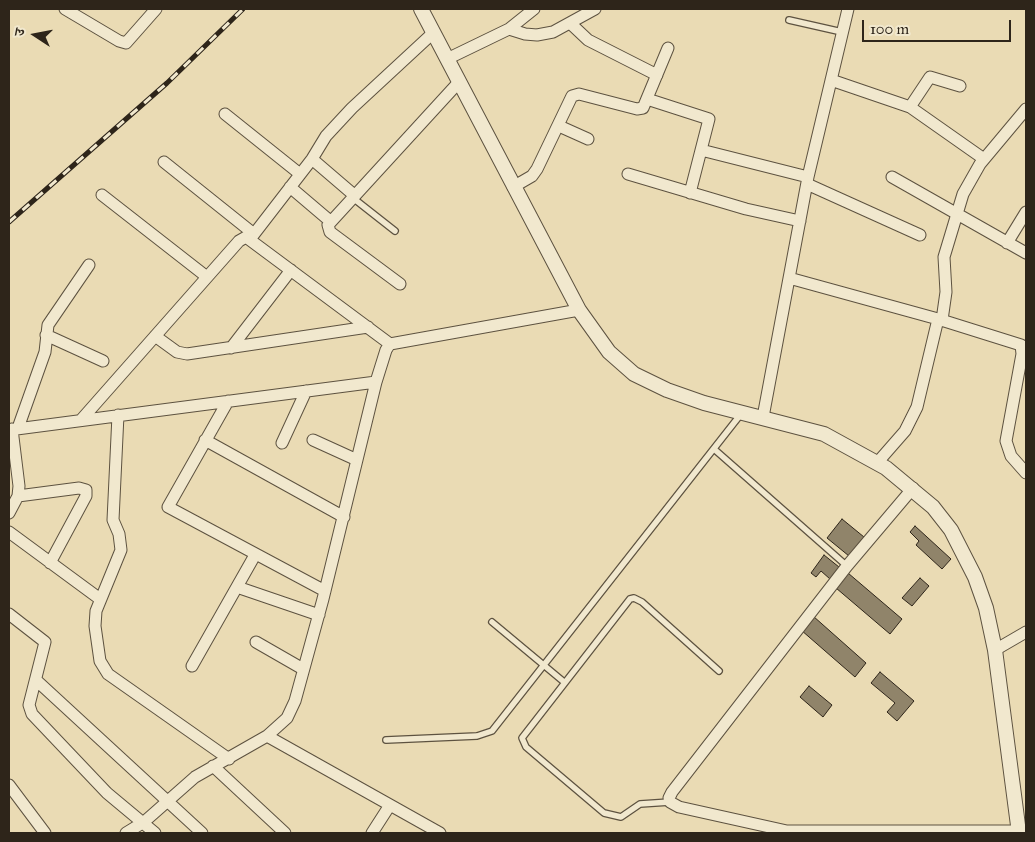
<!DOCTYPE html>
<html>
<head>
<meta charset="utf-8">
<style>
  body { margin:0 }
  #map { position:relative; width:1035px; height:842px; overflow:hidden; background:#eadbb4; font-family:"IM FELL Great Primer","Noto Serif Devanagari",serif }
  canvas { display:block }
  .frame { position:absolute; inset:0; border:10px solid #2e251a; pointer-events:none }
  .north { position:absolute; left:10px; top:10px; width:50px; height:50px; -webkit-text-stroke:4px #f1e8ce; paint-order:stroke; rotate:281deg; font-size:14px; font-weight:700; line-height:20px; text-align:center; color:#2e251a }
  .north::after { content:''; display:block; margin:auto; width:18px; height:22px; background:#2e251a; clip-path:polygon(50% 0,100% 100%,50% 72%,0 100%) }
  .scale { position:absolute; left:862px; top:20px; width:149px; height:22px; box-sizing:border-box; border:2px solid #2e251a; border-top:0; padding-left:6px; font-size:15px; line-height:18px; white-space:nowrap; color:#2e251a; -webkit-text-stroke:4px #f1e8ce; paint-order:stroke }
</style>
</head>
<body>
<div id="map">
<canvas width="1035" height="842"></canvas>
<div class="frame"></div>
<div class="north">उ</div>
<div class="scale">100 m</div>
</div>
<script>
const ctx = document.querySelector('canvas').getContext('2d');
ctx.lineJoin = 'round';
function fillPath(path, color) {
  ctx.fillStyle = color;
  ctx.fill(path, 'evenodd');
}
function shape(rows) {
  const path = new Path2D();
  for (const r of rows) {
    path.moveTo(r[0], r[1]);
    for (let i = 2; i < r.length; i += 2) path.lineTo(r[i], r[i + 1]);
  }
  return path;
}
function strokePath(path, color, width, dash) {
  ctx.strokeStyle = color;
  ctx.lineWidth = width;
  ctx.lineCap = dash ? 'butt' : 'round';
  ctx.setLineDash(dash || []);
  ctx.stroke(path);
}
const building = shape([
  [842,519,864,537,849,556,827,538,842,519],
  [915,526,951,559,942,569,916,545,919,541,910,532,915,526],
  [824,555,839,567,830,579,821,571,816,577,811,573,824,555],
  [848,573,902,619,890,634,836,588,848,573],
  [920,578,929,586,912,606,902,598,920,578],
  [813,616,866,663,855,677,801,630,813,616],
  [880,672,914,701,897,721,887,712,895,703,871,683,880,672],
  [809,686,832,705,823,717,800,697,809,686]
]);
fillPath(building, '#90846a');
strokePath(building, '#2e251a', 1);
const service = shape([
  [789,20,842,32],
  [353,198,395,231],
  [714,449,847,566],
  [492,622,564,682],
  [386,740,477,736,492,731,741,414],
  [670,802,640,804,621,817,604,813,526,747,522,738,630,599,634,598,642,602,719,671]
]);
const minor = shape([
  [65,9,119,41,126,43,156,9],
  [570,23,588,40,657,75],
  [509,29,525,34,537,35,553,32,595,9],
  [447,59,509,29,534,9],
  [831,80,910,107,984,159],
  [647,99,709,119,690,193],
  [910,107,930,77,960,86],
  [225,114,300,174],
  [559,126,588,139],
  [701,150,808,177],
  [312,159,354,195],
  [164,162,254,234],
  [628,174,746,209,800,221],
  [892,177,1026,253],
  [807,184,920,235],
  [290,187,330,221],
  [513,187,532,176,537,169,572,96,579,94,637,109,643,108,668,48],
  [102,195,207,277],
  [251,238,312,159,326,136,352,108,433,33],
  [1007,243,1026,212],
  [789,278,938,319,1021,345,1022,354,1006,441,1011,456,1026,473],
  [400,284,330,232,328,225,459,82],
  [942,320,946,292,944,257,963,194,980,164,1026,109],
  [46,335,103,361],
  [155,336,177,352,187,354,368,327],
  [231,348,291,270],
  [228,401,168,507,325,591],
  [118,415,113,520,119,534,121,550,96,611,95,626,100,661,108,674,229,759],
  [763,417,808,177,848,9],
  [81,420,239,241,246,237,390,344],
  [18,428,45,352,48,325,89,265],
  [9,430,376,382],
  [205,440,344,517],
  [313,440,357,460],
  [282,443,306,391],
  [877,463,905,431,917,407,938,319],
  [913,488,847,566,672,792,669,798,670,802,679,807,787,831,1019,831],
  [18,496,79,488,86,490,86,496,50,563],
  [9,513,18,496,19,486,12,429],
  [9,532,100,599],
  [237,587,319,615],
  [9,614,45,642,29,705,32,714,107,793,155,833],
  [256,642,303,669],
  [995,650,1026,632],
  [192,666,255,555],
  [36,680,202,833],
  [267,736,440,833],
  [213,766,285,833],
  [9,785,45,833],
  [126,833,144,822,195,777,267,736,287,718,295,701,323,599,376,382,386,350,390,344,579,310],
  [372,833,390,805]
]);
const tertiary = shape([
  [421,9,579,310,609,352,634,374,667,390,704,403,824,434,886,468,933,507,951,530,975,577,986,608,995,650,1019,833]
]);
strokePath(service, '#5d5240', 8);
strokePath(minor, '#5d5240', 13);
strokePath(tertiary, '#5d5240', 16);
strokePath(service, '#f1e8ce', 5.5);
strokePath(minor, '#f1e8ce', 11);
strokePath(tertiary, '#f1e8ce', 14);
const rail = shape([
  [9,222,167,83,243,9]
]);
strokePath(rail, '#2e251a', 5);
strokePath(rail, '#f1e8ce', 3, [9]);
</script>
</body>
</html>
